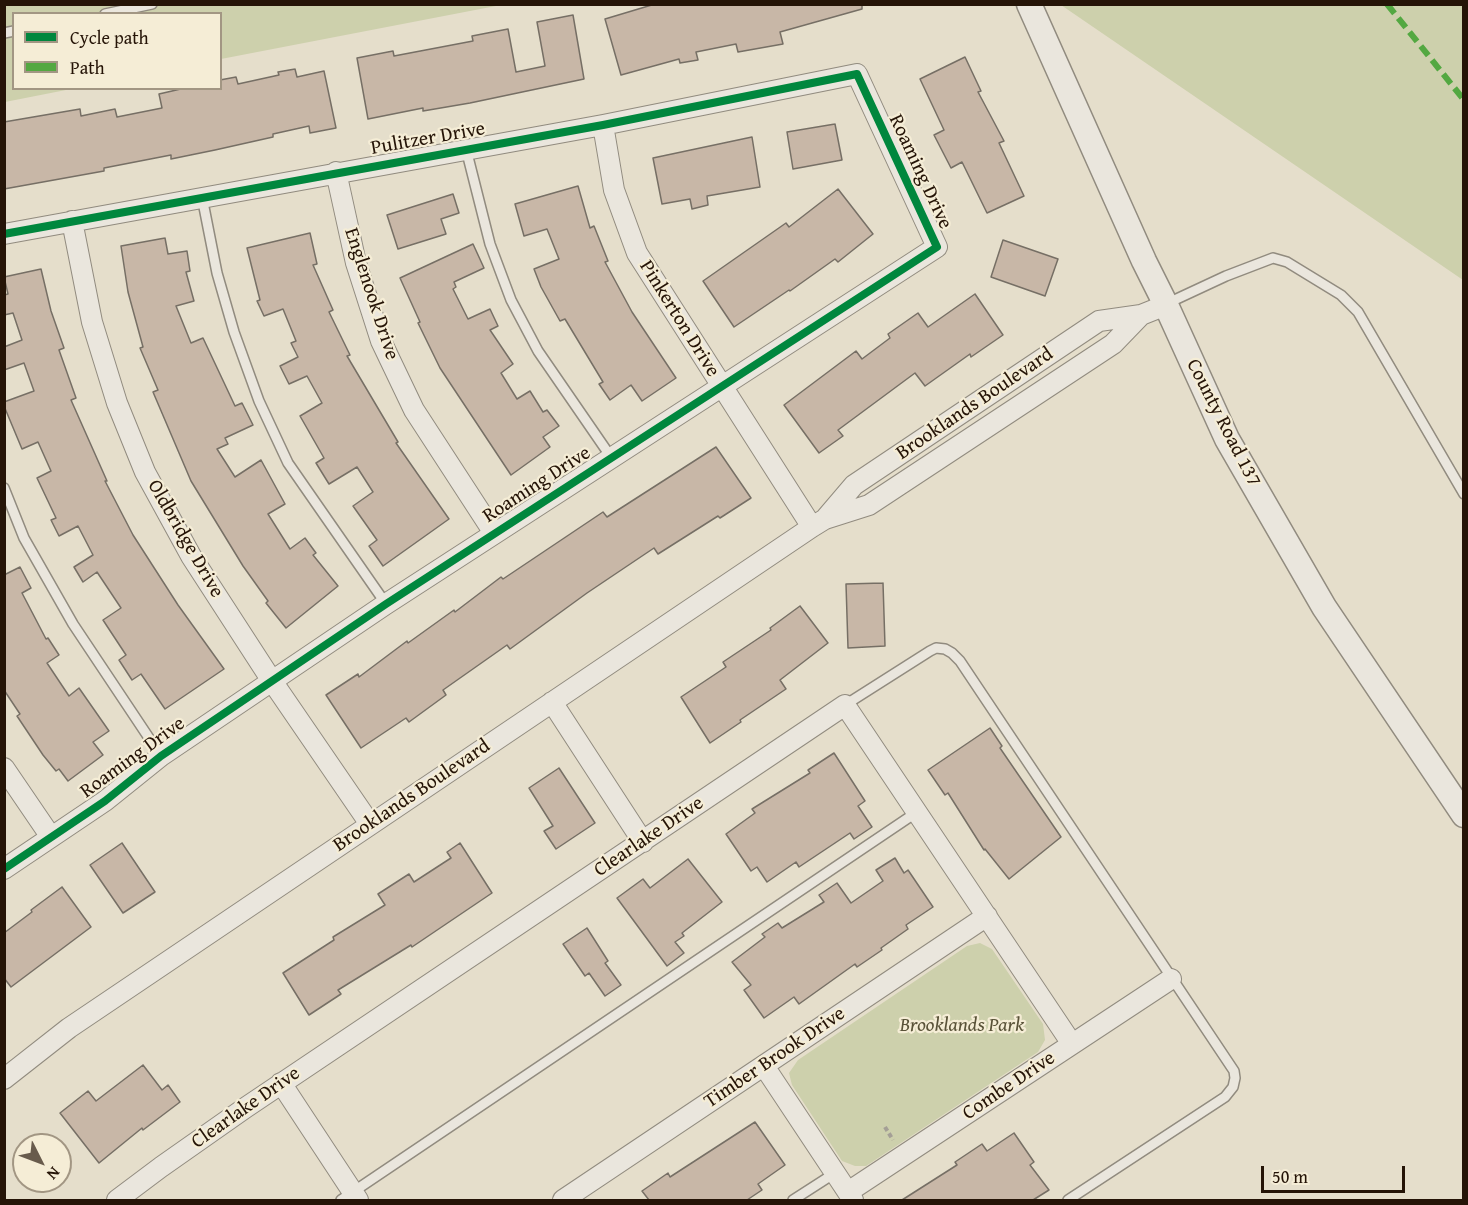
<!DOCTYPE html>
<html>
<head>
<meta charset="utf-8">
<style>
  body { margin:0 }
  #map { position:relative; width:1468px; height:1205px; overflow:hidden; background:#e5decb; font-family:"Gentium Book Plus",serif }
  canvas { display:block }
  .frame { position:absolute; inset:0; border:6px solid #251407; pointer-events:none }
  .legend { position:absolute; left:12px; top:12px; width:210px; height:78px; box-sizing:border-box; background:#f5edd6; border:2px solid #a29683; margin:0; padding:8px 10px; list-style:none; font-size:18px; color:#251407 }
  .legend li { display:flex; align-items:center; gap:12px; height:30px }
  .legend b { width:30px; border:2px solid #a29683 }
  .north { position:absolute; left:12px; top:1133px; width:60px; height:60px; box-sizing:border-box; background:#f5edd6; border:2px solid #a29683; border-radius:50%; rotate:132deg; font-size:16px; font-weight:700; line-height:24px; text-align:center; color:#251407 }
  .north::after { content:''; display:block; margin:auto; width:21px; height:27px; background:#685b4c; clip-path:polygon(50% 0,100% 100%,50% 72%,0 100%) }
  .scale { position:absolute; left:1261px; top:1166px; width:144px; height:27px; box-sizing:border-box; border:3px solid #251407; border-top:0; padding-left:8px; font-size:18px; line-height:21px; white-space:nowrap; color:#251407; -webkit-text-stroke:4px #f5edd6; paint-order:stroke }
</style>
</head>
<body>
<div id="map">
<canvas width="1468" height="1205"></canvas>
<div class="frame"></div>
<ul class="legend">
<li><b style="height:8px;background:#00873e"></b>Cycle path</li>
<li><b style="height:8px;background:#53a841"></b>Path</li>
</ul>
<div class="north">N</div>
<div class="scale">50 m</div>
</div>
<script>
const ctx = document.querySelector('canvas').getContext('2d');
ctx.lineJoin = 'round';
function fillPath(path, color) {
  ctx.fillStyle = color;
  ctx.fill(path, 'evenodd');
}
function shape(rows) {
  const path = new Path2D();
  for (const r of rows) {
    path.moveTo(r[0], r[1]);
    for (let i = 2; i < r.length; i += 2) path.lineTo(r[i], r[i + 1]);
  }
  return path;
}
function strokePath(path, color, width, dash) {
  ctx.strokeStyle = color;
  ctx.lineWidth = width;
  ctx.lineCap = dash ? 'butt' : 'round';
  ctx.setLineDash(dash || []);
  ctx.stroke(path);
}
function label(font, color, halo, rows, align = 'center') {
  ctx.font = font + ' "Gentium Book Plus",serif';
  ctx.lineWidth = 4.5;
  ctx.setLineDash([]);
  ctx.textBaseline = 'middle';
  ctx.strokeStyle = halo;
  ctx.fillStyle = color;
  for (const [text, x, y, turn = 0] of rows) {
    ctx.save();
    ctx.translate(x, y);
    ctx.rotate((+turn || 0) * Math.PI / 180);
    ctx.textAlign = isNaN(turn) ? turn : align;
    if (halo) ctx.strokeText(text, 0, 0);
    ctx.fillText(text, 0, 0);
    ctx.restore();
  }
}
fillPath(shape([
  [5,5,501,5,221,59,220,14,14,14,14,88,71,89,5,102],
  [1061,5,1463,5,1463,280],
  [980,943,992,949,1043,1024,1045,1040,1038,1052,866,1166,855,1166,842,1161,792,1085,789,1073,798,1060,967,946]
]), '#cdd0ac');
const building = shape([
  [655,4,862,4,862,9,780,32,783,44,738,52,736,44,696,52,698,60,680,63,679,59,621,75,605,19,655,4],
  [573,15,584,79,470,103,423,111,423,108,368,119,357,58,393,51,394,56,473,41,472,36,508,29,516,72,545,66,537,22,573,15],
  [965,57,981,91,978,92,1004,141,999,143,1024,196,987,213,962,162,951,168,934,135,944,130,920,79,965,57],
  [295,69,297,77,324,71,336,128,310,133,309,126,273,134,273,137,215,150,171,159,171,155,104,168,104,171,4,189,4,122,80,109,81,116,115,109,117,117,162,108,159,94,185,88,220,88,220,80,236,77,238,84,279,75,278,72,295,69],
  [835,124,842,160,793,169,787,132,835,124],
  [752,137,760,187,707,196,708,205,692,209,690,199,662,204,653,158,752,137],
  [578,186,590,228,594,226,608,261,605,262,632,312,676,378,642,401,631,385,610,400,599,384,603,382,565,319,560,321,541,287,534,269,559,259,547,229,524,236,515,204,578,186],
  [838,189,873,234,838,262,835,259,790,291,789,290,734,327,703,281,786,223,789,227,838,189],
  [453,194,459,213,441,219,446,234,398,249,387,215,453,194],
  [310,233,317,264,313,265,333,310,329,312,350,355,347,356,398,442,396,443,449,519,383,566,369,546,377,540,353,506,373,492,357,467,329,484,316,463,324,458,300,416,322,403,307,376,289,384,280,366,298,357,291,343,296,341,283,309,264,316,257,301,260,300,247,248,310,233],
  [165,238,168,254,187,251,190,271,186,272,194,301,176,306,191,343,203,338,235,406,242,403,253,425,225,438,228,444,217,449,235,477,261,460,285,504,268,514,290,549,305,538,316,553,313,555,338,586,286,628,266,603,268,601,243,566,191,481,153,392,158,390,140,348,143,347,128,292,121,246,165,238],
  [1003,240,1058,259,1045,296,991,277,1003,240],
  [473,244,484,268,454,282,456,287,453,289,468,319,490,309,498,326,490,330,513,364,501,373,517,399,530,391,543,412,547,410,559,426,543,437,550,447,511,475,440,368,418,323,420,322,400,278,473,244],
  [41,269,51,311,64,348,59,350,76,398,71,400,107,481,105,481,133,535,178,605,224,669,165,709,141,674,132,680,119,660,126,655,103,620,121,608,97,572,83,582,74,567,93,555,78,526,59,536,51,520,56,518,37,478,51,471,38,442,22,449,4,406,4,402,34,391,24,363,4,370,4,347,22,340,13,313,4,315,4,295,8,294,4,277,41,269],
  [975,294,1003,335,971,357,970,354,925,386,915,373,838,430,843,436,819,453,784,405,856,351,862,359,890,338,888,334,918,313,928,327,975,294],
  [716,447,751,498,720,518,718,516,658,554,654,548,587,593,510,649,507,645,443,690,446,695,409,722,406,718,361,748,326,695,358,674,359,677,407,641,408,643,454,610,455,612,501,577,503,579,603,512,607,517,716,447],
  [20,567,31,588,22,593,46,639,48,638,59,655,47,663,69,696,79,688,109,731,93,742,103,755,68,781,59,769,56,771,43,755,17,716,20,714,4,690,4,575,20,567],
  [883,583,885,646,848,648,846,584,883,583],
  [800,606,828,643,780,680,786,689,740,720,741,722,710,743,681,697,726,667,723,662,771,630,770,628,800,606],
  [990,728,1002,746,1000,748,1061,837,1009,879,985,849,984,850,948,793,945,795,928,770,990,728],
  [834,753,865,801,858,806,872,827,854,839,850,833,799,867,796,862,767,882,757,867,751,871,726,834,755,813,752,809,810,773,808,770,834,753],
  [559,768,595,823,556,849,544,831,553,826,529,788,559,768],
  [122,843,155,892,123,913,90,865,122,843],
  [460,843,492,893,412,947,411,945,338,990,341,994,309,1015,283,973,334,940,333,937,385,905,378,894,409,874,414,882,451,858,447,852,460,843],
  [895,858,904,873,908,870,933,907,906,925,908,929,881,948,882,950,857,967,855,964,799,1004,794,997,764,1018,744,990,751,985,732,962,765,937,762,934,778,923,782,928,824,902,819,895,837,883,851,903,883,881,876,870,895,858],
  [688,859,722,902,682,933,684,936,675,942,684,953,667,966,617,898,643,879,650,888,688,859],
  [62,887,91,927,11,987,4,978,4,933,32,912,31,910,62,887],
  [587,928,608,961,605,963,621,985,605,996,589,973,585,976,563,944,587,928],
  [143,1065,162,1090,168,1085,180,1102,143,1130,142,1128,99,1163,60,1113,88,1091,96,1101,143,1065],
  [755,1122,785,1165,758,1184,762,1190,747,1200,649,1200,642,1191,668,1173,670,1177,755,1122],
  [1014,1133,1034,1162,1030,1165,1049,1190,1033,1200,902,1200,957,1165,955,1162,982,1144,987,1151,1014,1133]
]);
fillPath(building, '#c8b7a7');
strokePath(building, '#766f65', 1.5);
const service = shape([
  [105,14,152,4],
  [4,33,14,31],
  [466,149,490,244,511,300,538,351,611,457],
  [202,197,217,273,234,332,259,401,288,463,386,604],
  [1168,303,1226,276,1273,258,1287,262,1341,295,1358,312,1464,494],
  [4,488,24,538,73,624,161,756],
  [845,705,930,651,936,648,945,649,952,653,960,661,1234,1071,1235,1078,1233,1087,1225,1097,1068,1200],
  [341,1200,917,812],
  [793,1200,835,1173]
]);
const minor = shape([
  [603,125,614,190,637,253,812,527],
  [336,172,356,263,381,341,414,410,494,533],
  [72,221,92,322,117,403,145,472,191,556,272,681,370,824],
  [4,234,603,125,857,74,937,247,386,604,161,756,105,801,4,869],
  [825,519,854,485,1099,321,1141,315,1166,305],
  [552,702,643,842],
  [4,768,51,837],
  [764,1066,853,1200],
  [4,1079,69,1028,812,527,825,519,869,505,1113,344,1141,315],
  [281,1083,358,1200],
  [848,1192,1171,979],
  [117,1200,161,1167,245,1108,845,705,1072,1044],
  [563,1200,987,916]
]);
const tertiary = shape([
  [1029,4,1144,261,1166,305,1227,439,1324,607,1464,815]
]);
strokePath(service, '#918b7f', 12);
strokePath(minor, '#918b7f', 22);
strokePath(tertiary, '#918b7f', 27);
strokePath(shape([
  [885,1127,893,1140]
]), '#a49f96', 4, [4.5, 3]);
strokePath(service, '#eae6dd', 9);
strokePath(minor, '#eae6dd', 20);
strokePath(tertiary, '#eae6dd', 24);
strokePath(shape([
  [1387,4,1464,100]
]), '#53a841', 6, [12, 6]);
strokePath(shape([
  [4,234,603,125,857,74,937,247,386,604,161,756,105,801,4,869]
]), '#00873e', 8);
label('20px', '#251407', '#f5edd6', [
  ["Pulitzer Drive",428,139,-10],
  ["Roaming Drive",920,172,65],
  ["Englenook Drive",371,294,72],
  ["Pinkerton Drive",679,319,58],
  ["Brooklands Boulevard",975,404,-34],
  ["County Road 137",1223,423,63],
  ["Roaming Drive",537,485,-33],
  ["Oldbridge Drive",185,539,60],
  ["Roaming Drive",133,758,-36],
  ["Brooklands Boulevard",412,796,-34],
  ["Clearlake Drive",649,837,-34],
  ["Timber Brook Drive",775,1058,-34],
  ["Combe Drive",1009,1086,-34],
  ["Clearlake Drive",246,1108,-35]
]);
label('italic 20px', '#595238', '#f5edd6', [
  ["Brooklands Park",962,1026]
]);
</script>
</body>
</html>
